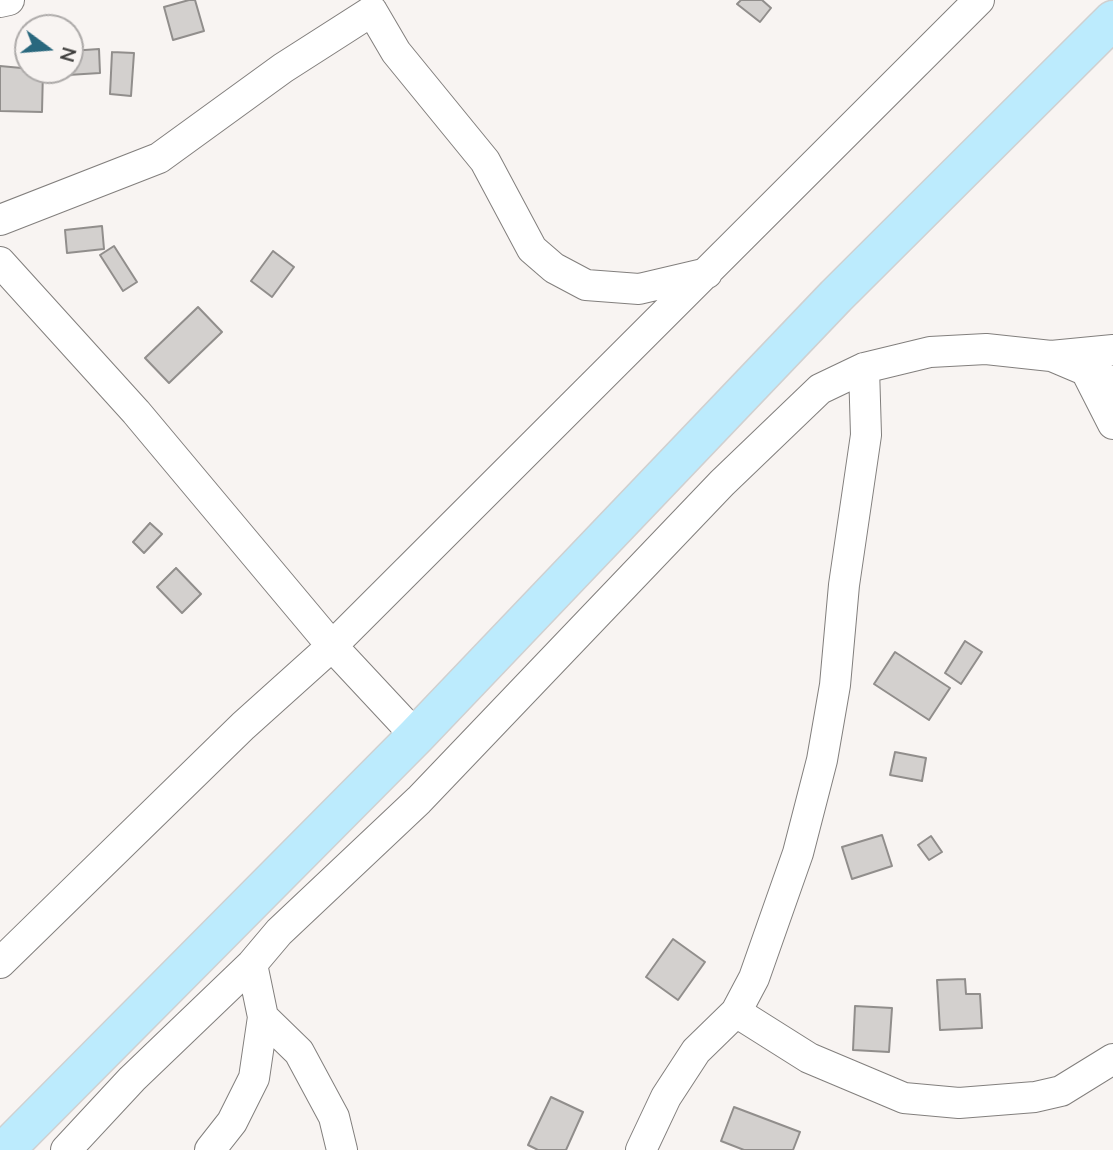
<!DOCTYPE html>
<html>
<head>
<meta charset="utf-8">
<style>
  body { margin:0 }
  #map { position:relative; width:1113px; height:1150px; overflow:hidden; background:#f8f4f2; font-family:"Nunito Sans",sans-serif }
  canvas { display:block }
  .north { position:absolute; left:14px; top:14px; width:70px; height:70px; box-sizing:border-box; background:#f8f4f2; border:2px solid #adaaa9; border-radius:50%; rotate:106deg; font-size:19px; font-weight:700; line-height:28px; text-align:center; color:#3d3c3b }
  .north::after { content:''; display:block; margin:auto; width:24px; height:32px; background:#29687e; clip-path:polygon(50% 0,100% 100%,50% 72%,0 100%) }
</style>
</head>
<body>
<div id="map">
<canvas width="1113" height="1150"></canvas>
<div class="north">N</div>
</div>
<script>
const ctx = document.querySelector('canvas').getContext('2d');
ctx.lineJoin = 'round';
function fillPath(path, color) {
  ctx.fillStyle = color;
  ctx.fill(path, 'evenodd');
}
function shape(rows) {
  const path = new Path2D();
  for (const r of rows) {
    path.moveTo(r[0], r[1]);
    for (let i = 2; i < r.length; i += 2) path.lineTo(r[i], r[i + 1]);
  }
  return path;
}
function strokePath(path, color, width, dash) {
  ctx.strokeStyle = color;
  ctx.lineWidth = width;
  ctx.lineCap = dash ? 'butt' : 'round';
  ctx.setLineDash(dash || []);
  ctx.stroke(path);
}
const building = shape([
  [189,0,195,0,204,31,173,40,164,7,189,0],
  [741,0,762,0,771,8,760,22,737,4,741,0],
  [99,49,100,73,68,75,70,51,99,49],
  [112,52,134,53,131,96,110,94,112,52],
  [0,66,43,70,42,112,0,111,0,66],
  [102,226,104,249,67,253,65,230,102,226],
  [114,246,137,282,123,291,100,255,114,246],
  [273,251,294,267,272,297,251,281,273,251],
  [198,307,222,332,169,383,145,358,198,307],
  [150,523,162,534,144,553,133,542,150,523],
  [176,568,201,594,182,613,157,587,176,568],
  [965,641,982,652,961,684,945,673,965,641],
  [895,652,950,688,929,720,874,684,895,652],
  [895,752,926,758,922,781,890,775,895,752],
  [882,835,892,866,852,879,842,847,882,835],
  [931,836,942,852,929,860,918,845,931,836],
  [673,939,705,962,678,1000,646,977,673,939],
  [965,979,966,994,980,994,982,1028,940,1030,937,980,965,979],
  [855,1006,892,1008,889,1052,853,1050,855,1006],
  [551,1097,583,1112,566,1150,538,1150,528,1145,551,1097],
  [734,1107,800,1132,793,1150,744,1150,721,1141,734,1107]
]);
fillPath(building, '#d3d0ce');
strokePath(building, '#918e8c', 2);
const minor = shape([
  [0,2,9,0],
  [0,220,159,158,283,68,372,11,396,52,485,161,532,249,554,268,586,285,639,289,707,273],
  [0,262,136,412,332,646,416,736],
  [1054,357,1113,382],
  [1086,371,1113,424],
  [0,963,243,726,332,646,979,0],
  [252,964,263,1017,299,1052,334,1117,342,1150],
  [736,1012,809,1058,904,1098,959,1103,1035,1097,1061,1091,1113,1059],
  [66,1150,132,1079,252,964,279,932,419,800,722,483,820,389,864,368,930,352,986,349,1051,356,1113,350],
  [210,1150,232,1122,254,1078,263,1017],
  [641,1150,666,1097,696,1051,736,1012,754,978,798,853,822,760,835,685,844,585,866,435,864,368]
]);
const major = shape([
  [5,1150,416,736,836,296,1113,20]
]);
strokePath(minor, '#827f7d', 32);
strokePath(major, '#d0d0d0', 41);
strokePath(minor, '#fff', 30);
strokePath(major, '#bcebfd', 38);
</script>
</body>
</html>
